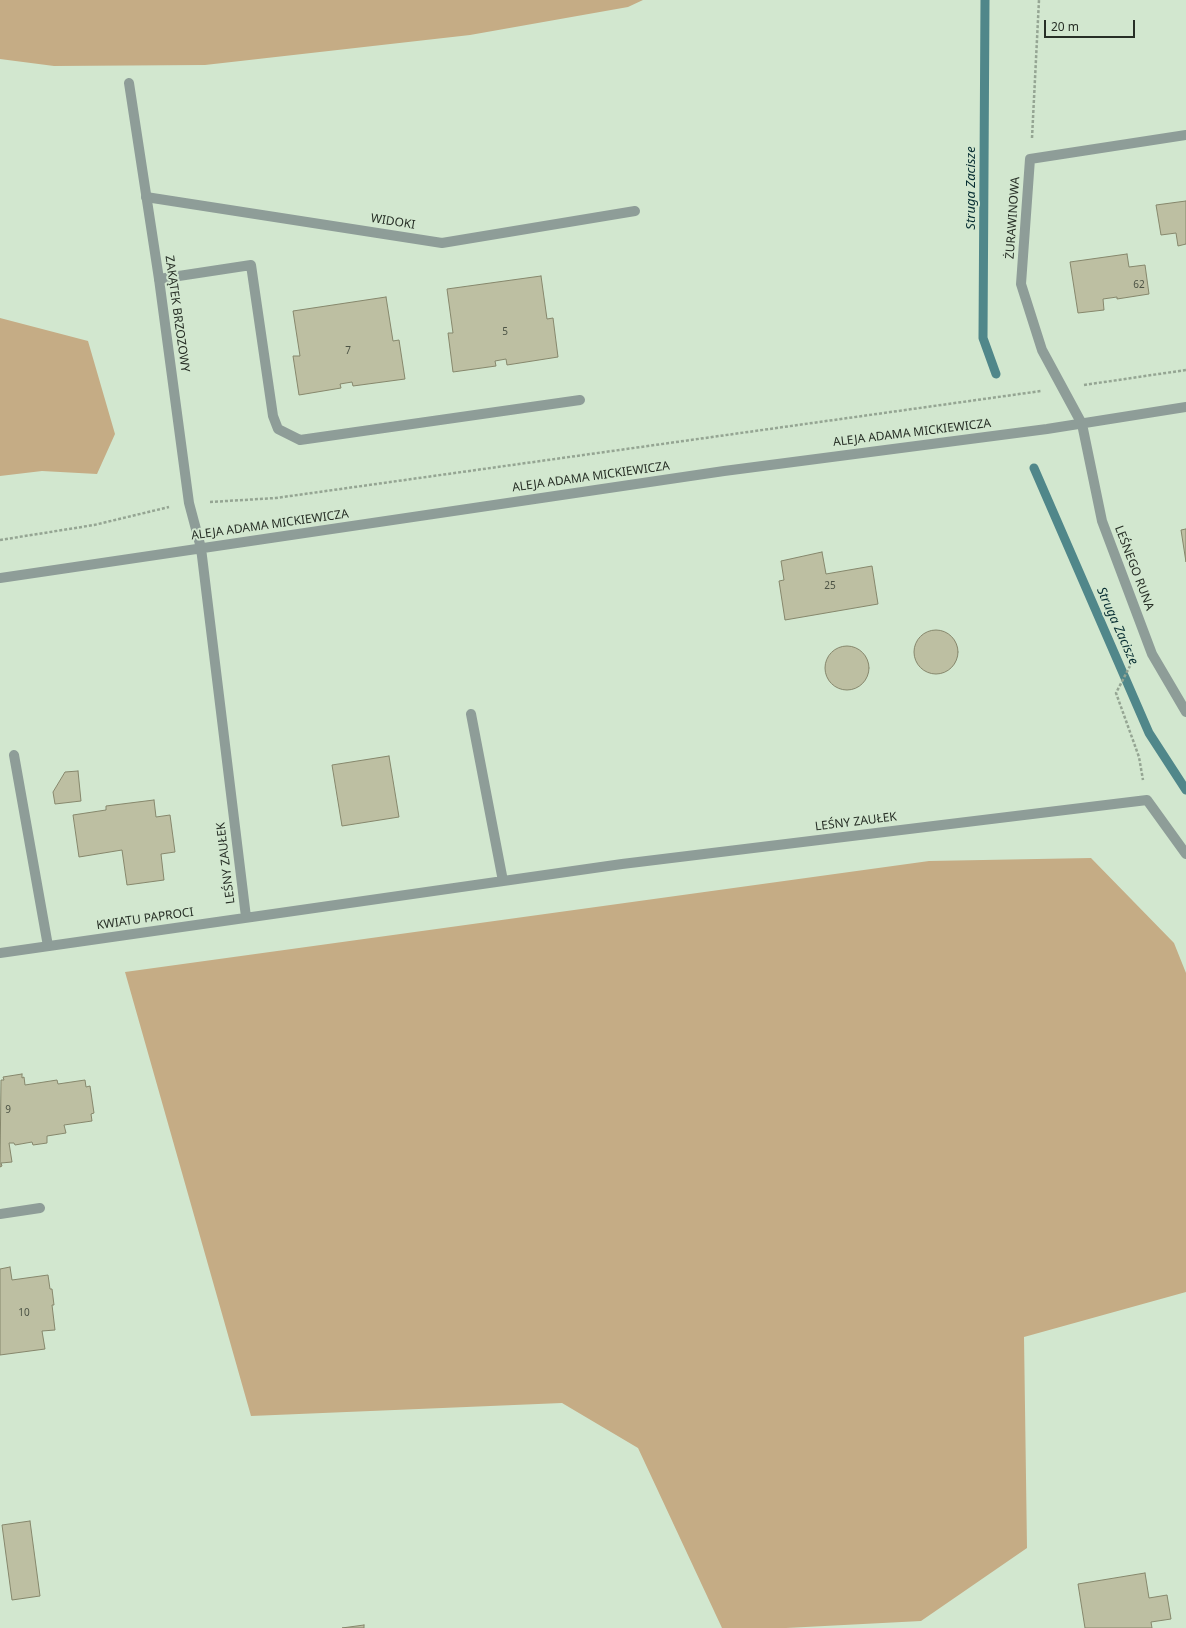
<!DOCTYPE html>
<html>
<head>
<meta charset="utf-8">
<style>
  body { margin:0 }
  #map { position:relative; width:1186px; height:1628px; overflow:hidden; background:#d2e7cf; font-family:"Noto Sans",sans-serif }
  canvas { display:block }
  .scale { position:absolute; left:1044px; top:20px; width:91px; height:18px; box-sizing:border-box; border:2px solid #272f26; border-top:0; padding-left:5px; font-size:12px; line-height:14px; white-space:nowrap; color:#272f26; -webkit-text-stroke:3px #d2e7cf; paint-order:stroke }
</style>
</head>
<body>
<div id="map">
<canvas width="1186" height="1628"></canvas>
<div class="scale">20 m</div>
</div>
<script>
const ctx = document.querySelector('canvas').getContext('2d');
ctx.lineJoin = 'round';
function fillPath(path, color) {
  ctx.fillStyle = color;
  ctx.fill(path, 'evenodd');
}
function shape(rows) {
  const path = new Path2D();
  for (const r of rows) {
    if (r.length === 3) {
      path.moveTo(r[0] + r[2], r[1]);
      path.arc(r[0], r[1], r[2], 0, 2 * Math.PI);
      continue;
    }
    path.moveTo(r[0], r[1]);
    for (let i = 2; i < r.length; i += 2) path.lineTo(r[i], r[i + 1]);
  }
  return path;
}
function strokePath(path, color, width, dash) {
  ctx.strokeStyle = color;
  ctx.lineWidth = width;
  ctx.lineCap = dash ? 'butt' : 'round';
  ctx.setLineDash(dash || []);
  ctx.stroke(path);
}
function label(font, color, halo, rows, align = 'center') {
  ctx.font = font + ' "Noto Sans",sans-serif';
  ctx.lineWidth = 4;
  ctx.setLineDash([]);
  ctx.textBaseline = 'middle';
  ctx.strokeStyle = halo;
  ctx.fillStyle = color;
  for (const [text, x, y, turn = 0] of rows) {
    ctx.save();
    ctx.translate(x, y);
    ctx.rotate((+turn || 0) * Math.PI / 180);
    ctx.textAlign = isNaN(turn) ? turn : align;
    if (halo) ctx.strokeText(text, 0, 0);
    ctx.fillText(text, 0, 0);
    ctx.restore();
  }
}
fillPath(shape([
  [0,0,643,0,628,7,470,35,205,65,54,66,0,59],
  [0,318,88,341,115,434,97,474,42,471,0,476],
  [1091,858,1174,943,1186,973,1186,1292,1024,1337,1027,1548,921,1621,786,1628,722,1628,638,1448,562,1403,251,1416,125,972,929,861]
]), '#c5ac85');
strokePath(shape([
  [985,0,983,338,996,374],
  [1034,468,1149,733,1186,790]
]), '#50878a', 9);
const building = shape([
  [1186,201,1186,244,1178,246,1176,233,1161,235,1156,205,1186,201],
  [1127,254,1129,267,1145,265,1149,294,1117,299,1117,297,1103,299,1104,310,1078,313,1070,262,1127,254],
  [541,276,547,319,553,318,558,357,507,365,506,359,495,361,496,366,453,372,448,333,453,333,447,289,541,276],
  [386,297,393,341,399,340,405,379,353,386,352,382,340,384,341,388,299,395,293,356,300,356,293,311,386,297],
  [1186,529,1186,562,1181,530,1186,529],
  [822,552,826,574,872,566,878,604,785,620,779,581,784,580,781,561,822,552],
  [936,652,22],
  [847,668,22],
  [389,756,399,817,342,826,332,765,389,756],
  [78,771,81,801,55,804,53,792,65,772,78,771],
  [154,800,156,817,170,815,175,852,161,854,164,880,127,885,122,850,79,857,73,815,106,810,106,806,154,800],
  [22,1074,22,1078,24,1077,25,1085,57,1080,58,1084,85,1080,86,1087,90,1086,94,1113,91,1114,92,1121,64,1125,66,1133,47,1136,47,1143,33,1145,32,1142,15,1145,14,1143,9,1143,12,1162,1,1163,2,1166,0,1167,1,1080,4,1080,3,1077,22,1074],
  [10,1267,12,1280,48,1275,50,1289,52,1289,54,1305,52,1305,55,1330,42,1331,45,1349,0,1355,0,1269,10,1267],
  [30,1521,40,1596,12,1600,2,1525,30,1521],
  [1145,1573,1149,1598,1167,1595,1171,1619,1151,1622,1152,1628,1085,1628,1078,1584,1145,1573],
  [364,1625,364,1628,342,1628,364,1625]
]);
fillPath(building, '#bdbfa2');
strokePath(building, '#86876c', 1);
strokePath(shape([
  [1032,138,1039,0],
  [1084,385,1186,370],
  [210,502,276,498,1041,391],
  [0,540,94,525,169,507],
  [1134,663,1131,664,1116,693,1139,757,1143,780]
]), '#95a593', 2.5, [3, 2]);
strokePath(shape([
  [146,197,442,243,635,211],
  [159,279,251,265,273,416,278,429,300,440,580,400]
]), '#8e9d98', 10);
strokePath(shape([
  [129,83,159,279,189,503,201,548,246,917],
  [1186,135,1030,159,1021,284,1042,350,1082,424,1102,521,1152,654,1186,712],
  [0,578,724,471,1047,429,1186,407],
  [471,714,503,881],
  [14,755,48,946],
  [0,953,622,864,1147,800,1186,854],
  [0,1214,40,1208]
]), '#8e9d98', 10);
label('10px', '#4c5345', null, [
  ["62",1139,285],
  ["5",505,332],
  ["7",348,351],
  ["25",830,586],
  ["9",8,1110],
  ["10",24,1313]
]);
label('12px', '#272f26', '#d2e7cf', [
  ["ŻURAWINOWA",1013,218,-86],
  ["WIDOKI",393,222,9],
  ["ZAKĄTEK BRZOZOWY",177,314,82],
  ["ALEJA ADAMA MICKIEWICZA",912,433,-7],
  ["ALEJA ADAMA MICKIEWICZA",591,477,-8],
  ["ALEJA ADAMA MICKIEWICZA",270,525,-8],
  ["LEŚNEGO RUNA",1134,568,69],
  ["LEŚNY ZAUŁEK",856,822,-7],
  ["LEŚNY ZAUŁEK",226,863,-97],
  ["KWIATU PAPROCI",145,919,-8]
]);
label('italic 13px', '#082f33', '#d2e7cf', [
  ["Struga Zacisze",971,188,-90],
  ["Struga Zacisze",1117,626,66]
]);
</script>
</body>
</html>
